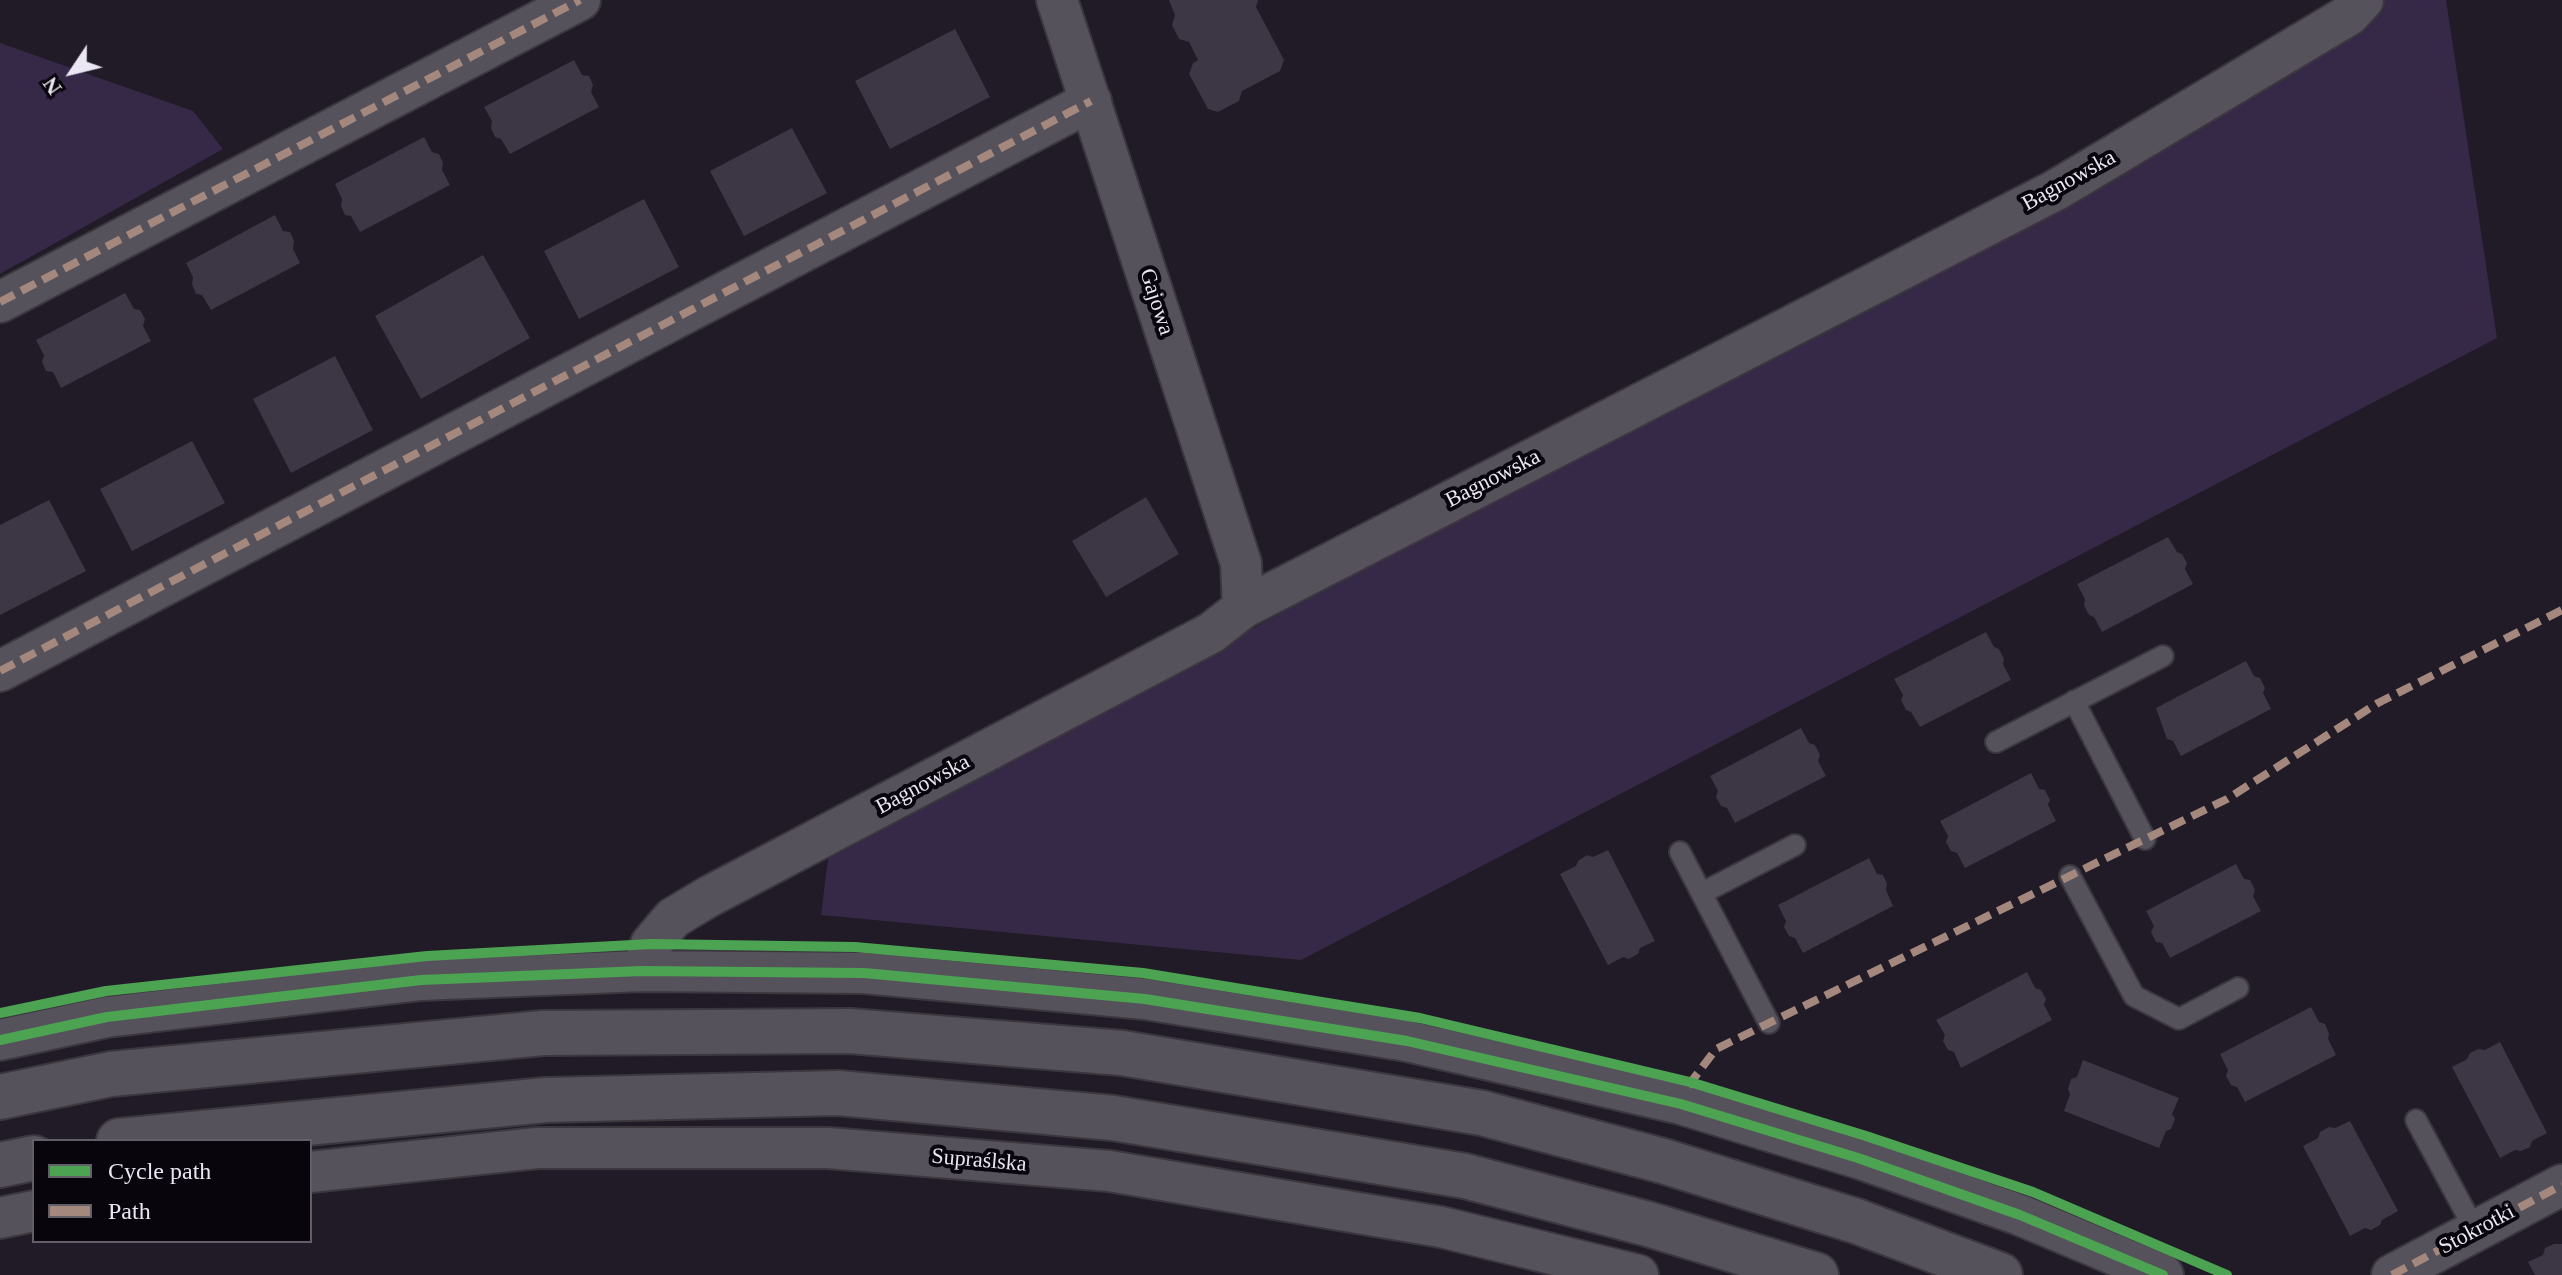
<!DOCTYPE html>
<html>
<head>
<meta charset="utf-8">
<style>
  body { margin:0 }
  #map { position:relative; width:2562px; height:1275px; overflow:hidden; background:#201b26; font-family:Georgia,serif }
  canvas { display:block }
  .legend { position:absolute; left:32px; top:1139px; width:280px; height:104px; box-sizing:border-box; background:#08050c; border:2px solid #635f68; margin:0; padding:10px 14px; list-style:none; font-size:24px; color:#ebe6f3 }
  .legend li { display:flex; align-items:center; gap:16px; height:40px }
  .legend b { width:40px; border:2px solid #635f68 }
  .north { position:absolute; left:32px; top:32px; width:80px; height:80px; -webkit-text-stroke:6px #08050c; paint-order:stroke; rotate:235deg; font-size:22px; font-weight:700; line-height:32px; text-align:center; color:#ebe6f3 }
  .north::after { content:''; display:block; margin:auto; width:28px; height:36px; background:#ebe6f3; clip-path:polygon(50% 0,100% 100%,50% 72%,0 100%) }
</style>
</head>
<body>
<div id="map">
<canvas width="2562" height="1275"></canvas>
<ul class="legend">
<li><b style="height:10px;background:#4ca352"></b>Cycle path</li>
<li><b style="height:10px;background:#a5887d"></b>Path</li>
</ul>
<div class="north">N</div>
</div>
<script>
const ctx = document.querySelector('canvas').getContext('2d');
ctx.lineJoin = 'round';
function fillPath(path, color) {
  ctx.fillStyle = color;
  ctx.fill(path, 'evenodd');
}
function shape(rows) {
  const path = new Path2D();
  for (const r of rows) {
    path.moveTo(r[0], r[1]);
    for (let i = 2; i < r.length; i += 2) path.lineTo(r[i], r[i + 1]);
  }
  return path;
}
function strokePath(path, color, width, dash) {
  ctx.strokeStyle = color;
  ctx.lineWidth = width;
  ctx.lineCap = dash ? 'butt' : 'round';
  ctx.setLineDash(dash || []);
  ctx.stroke(path);
}
function label(font, color, halo, rows, align = 'center') {
  ctx.font = font + ' Georgia,serif';
  ctx.lineWidth = 8;
  ctx.setLineDash([]);
  ctx.textBaseline = 'middle';
  ctx.strokeStyle = halo;
  ctx.fillStyle = color;
  for (const [text, x, y, turn = 0] of rows) {
    ctx.save();
    ctx.translate(x, y);
    ctx.rotate((+turn || 0) * Math.PI / 180);
    ctx.textAlign = isNaN(turn) ? turn : align;
    if (halo) ctx.strokeText(text, 0, 0);
    ctx.fillText(text, 0, 0);
    ctx.restore();
  }
}
fillPath(shape([
  [2379,0,2446,0,2497,338,1301,960,821,915,828,859,1232,640],
  [0,43,193,111,223,149,0,274]
]), '#362947');
fillPath(shape([
  [1169,0,1258,0,1256,7,1284,60,1280,71,1242,91,1239,101,1218,112,1208,109,1189,74,1193,63,1198,60,1189,42,1179,39,1172,25,1175,15],
  [955,29,990,97,890,149,855,81],
  [574,60,582,75,589,76,593,85,591,92,599,107,510,154,501,139,495,137,491,128,492,121,484,107],
  [792,128,827,193,744,236,710,171],
  [424,137,432,152,439,154,443,163,442,170,450,185,360,232,351,216,345,215,341,206,342,199,335,184],
  [644,199,679,267,579,319,544,251],
  [275,215,283,231,290,232,294,241,293,249,300,263,211,310,202,295,196,294,192,284,193,277,186,263],
  [483,255,530,338,421,399,375,316],
  [125,293,134,309,140,310,145,319,143,326,151,341,61,388,53,372,46,371,42,362,44,355,36,340],
  [335,356,373,430,291,473,253,399],
  [192,441,225,503,132,551,100,489],
  [1146,497,1179,554,1106,597,1072,541],
  [49,500,86,571,0,615,0,525],
  [2168,537,2177,552,2182,554,2187,563,2185,569,2193,584,2102,632,2094,617,2089,615,2084,605,2085,599,2077,584],
  [1986,632,1994,647,1999,649,2004,659,2003,664,2011,680,1920,727,1911,712,1906,710,1901,700,1903,695,1894,679],
  [2246,661,2254,676,2260,678,2265,688,2263,693,2271,709,2181,756,2173,741,2167,739,2156,708],
  [1801,728,1809,743,1815,745,1820,755,1818,761,1826,776,1735,823,1727,808,1721,806,1716,797,1718,791,1710,776],
  [2031,773,2039,789,2045,790,2050,800,2048,805,2056,821,1965,868,1957,853,1951,851,1946,842,1948,836,1940,821],
  [1608,850,1655,941,1640,948,1638,954,1629,959,1623,957,1608,965,1560,874,1576,866,1578,861,1587,855,1593,857],
  [1869,858,1877,874,1883,875,1887,884,1886,890,1893,906,1803,953,1795,938,1789,936,1784,927,1786,921,1778,905],
  [2236,864,2244,879,2250,880,2255,890,2253,896,2261,911,2170,958,2162,943,2156,942,2151,932,2154,926,2146,911],
  [2027,972,2035,988,2041,990,2046,999,2044,1005,2052,1020,1961,1068,1954,1052,1948,1050,1943,1041,1945,1035,1936,1020],
  [2311,1007,2319,1022,2325,1024,2329,1034,2328,1039,2336,1055,2245,1102,2237,1087,2231,1085,2226,1076,2228,1070,2220,1054],
  [2500,1042,2547,1133,2532,1141,2530,1147,2521,1151,2515,1150,2500,1158,2452,1067,2467,1059,2470,1053,2478,1049,2485,1050],
  [2083,1060,2179,1098,2172,1114,2175,1119,2171,1129,2166,1131,2159,1148,2064,1111,2070,1094,2068,1089,2071,1079,2077,1077],
  [2350,1121,2398,1211,2382,1220,2380,1225,2371,1230,2365,1228,2350,1236,2303,1146,2318,1138,2320,1132,2329,1127,2335,1128],
  [2554,1244,2562,1244,2562,1275,2535,1275,2528,1262,2543,1255,2545,1248]
]), '#3d3645');
const lane = shape([
  [2074,701,2145,839],
  [1996,742,2163,656],
  [1680,852,1769,1023],
  [2070,876,2134,996,2179,1019,2238,988],
  [1702,893,1795,845],
  [2416,1120,2475,1230]
]);
const street = shape([
  [1057,0,1241,563,1243,608],
  [0,302,580,0],
  [0,671,1091,101],
  [642,971,651,944,673,918,708,897,1211,633,1243,608,2056,190,2349,15,2363,0],
  [0,1040,107,1017,421,980,642,971,864,973,1145,999,1407,1041,1681,1104,1858,1158,2020,1215,2163,1275],
  [310,1172,537,1148,828,1148,1109,1171,1441,1227,1638,1275],
  [0,1218,34,1211],
  [2392,1275,2562,1185]
]);
const secondary = shape([
  [0,1097,111,1074,543,1033,850,1031,1122,1053,1482,1113,1663,1161,1856,1221,2000,1275],
  [119,1141,546,1100,838,1093,1113,1118,1465,1176,1648,1224,1816,1275],
  [0,1165,34,1158]
]);
strokePath(lane, '#3b373f', 24);
strokePath(street, '#3b373f', 44);
strokePath(secondary, '#3b373f', 48);
strokePath(lane, '#56525c', 20);
strokePath(street, '#56525c', 40);
strokePath(secondary, '#56525c', 44);
strokePath(shape([
  [0,302,580,0],
  [0,671,1091,101],
  [1688,1086,1716,1049,2227,799,2378,703,2562,610],
  [2392,1275,2562,1185]
]), '#a5887d', 8, [16, 8]);
strokePath(shape([
  [0,1013,106,991,427,956,651,944,855,947,1143,973,1420,1018,1690,1082,1866,1136,2033,1192,2227,1275],
  [0,1040,107,1017,421,980,642,971,864,973,1145,999,1407,1041,1681,1104,1858,1158,2020,1215,2163,1275]
]), '#4ca352', 10);
label('22px', '#ebe6f3', '#08050c', [
  ["Bagnowska",2069,181,-29],
  ["Gajowa",1156,302,72],
  ["Bagnowska",1493,479,-27],
  ["Bagnowska",923,785,-28],
  ["Supraślska",979,1161,5],
  ["Stokrotki",2477,1230,-28]
]);
</script>
</body>
</html>
